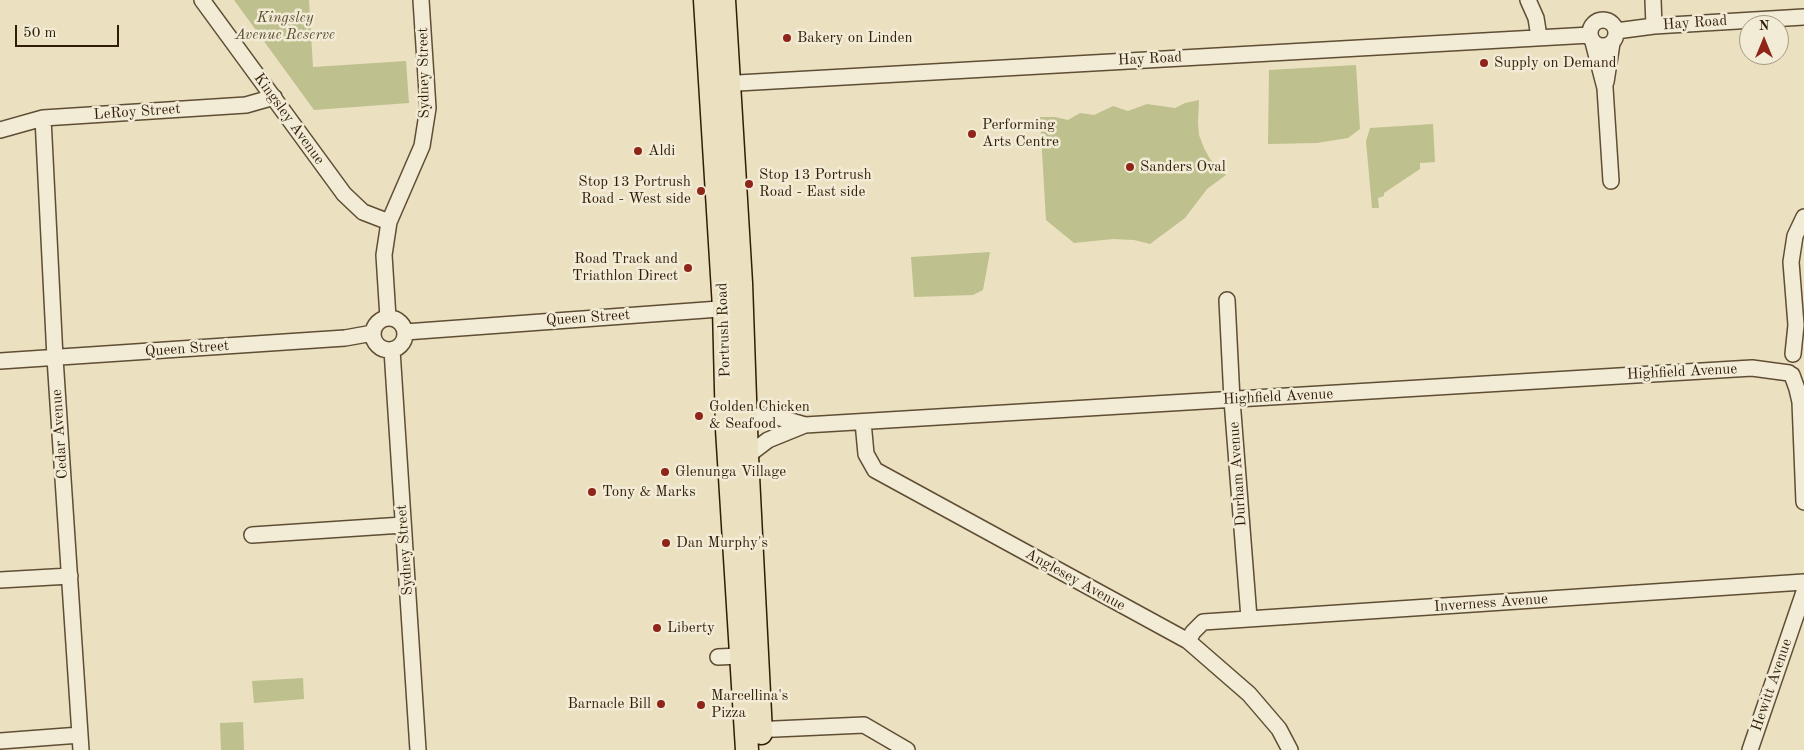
<!DOCTYPE html>
<html>
<head>
<meta charset="utf-8">
<style>
  body { margin:0 }
  #map { position:relative; width:1804px; height:750px; overflow:hidden; background:#ebe0c0; font-family:"Old Standard TT",serif }
  canvas { display:block }
  .north { position:absolute; left:1739px; top:15px; width:50px; height:50px; box-sizing:border-box; background:#f2ebd6; border:1px solid #a49983; border-radius:50%; rotate:0deg; font-size:14px; font-weight:700; line-height:20px; text-align:center; color:#301d06 }
  .north::after { content:''; display:block; margin:auto; width:18px; height:22px; background:#8f2418; clip-path:polygon(50% 0,100% 100%,50% 72%,0 100%) }
  .scale { position:absolute; left:15px; top:25px; width:104px; height:22px; box-sizing:border-box; border:2px solid #301d06; border-top:0; padding-left:6px; font-size:15px; line-height:18px; white-space:nowrap; color:#301d06; -webkit-text-stroke:4px #f2ebd6; paint-order:stroke }
</style>
</head>
<body>
<div id="map">
<canvas width="1804" height="750"></canvas>
<div class="north">N</div>
<div class="scale">50 m</div>
</div>
<script>
const ctx = document.querySelector('canvas').getContext('2d');
ctx.lineJoin = 'round';
function fillPath(path, color) {
  ctx.fillStyle = color;
  ctx.fill(path, 'evenodd');
}
function shape(rows) {
  const path = new Path2D();
  for (const r of rows) {
    if (r.length === 3) {
      path.moveTo(r[0] + r[2], r[1]);
      path.arc(r[0], r[1], r[2], 0, 2 * Math.PI);
      continue;
    }
    path.moveTo(r[0], r[1]);
    for (let i = 2; i < r.length; i += 2) path.lineTo(r[i], r[i + 1]);
  }
  return path;
}
function strokePath(path, color, width, dash) {
  ctx.strokeStyle = color;
  ctx.lineWidth = width;
  ctx.lineCap = dash ? 'butt' : 'round';
  ctx.setLineDash(dash || []);
  ctx.stroke(path);
}
function label(font, color, halo, rows, align = 'center') {
  ctx.font = font + ' "Old Standard TT",serif';
  ctx.lineWidth = 5;
  ctx.setLineDash([]);
  ctx.textBaseline = 'middle';
  ctx.strokeStyle = halo;
  ctx.fillStyle = color;
  for (const [text, x, y, turn = 0] of rows) {
    ctx.save();
    ctx.translate(x, y);
    ctx.rotate((+turn || 0) * Math.PI / 180);
    ctx.textAlign = isNaN(turn) ? turn : align;
    if (halo) ctx.strokeText(text, 0, 0);
    ctx.fillText(text, 0, 0);
    ctx.restore();
  }
}
fillPath(shape([
  [234,0,309,0,313,67,406,61,409,103,314,110],
  [1356,65,1360,129,1348,138,1317,143,1268,144,1269,70],
  [1199,100,1198,123,1199,135,1204,148,1210,159,1226,175,1207,189,1185,218,1150,244,1134,240,1113,239,1074,243,1046,220,1040,117,1055,117,1068,120,1080,113,1094,115,1113,106,1128,111,1147,104,1175,108,1185,103],
  [1433,124,1435,162,1420,163,1420,169,1384,193,1384,196,1378,198,1379,208,1372,208,1366,141,1370,128],
  [990,252,983,290,973,295,914,297,911,257],
  [303,678,304,699,254,703,252,681],
  [243,722,244,750,221,750,220,723]
]), '#bec08e');
const minor = shape([
  [202,0,344,194,363,212,389,222],
  [1528,0,1536,18,1539,37],
  [1653,0,1654,26],
  [1603,33,13],
  [1616,31,1654,26,1804,17],
  [1593,42,1605,88,1611,181],
  [1606,82,1612,43],
  [720,84,1590,35],
  [43,118,55,358,81,750],
  [0,130,43,118,246,105,274,97],
  [1227,300,1232,400,1249,618],
  [389,334,16],
  [388,318,384,255,389,222,422,146,428,108,421,0],
  [405,332,733,308],
  [392,350,418,750],
  [1793,354,1796,325,1791,262,1795,236,1804,217],
  [0,361,345,338,373,333],
  [1792,375,1797,389,1800,402,1804,502],
  [739,421,746,417,770,415,805,425],
  [863,422,866,454,875,470,1188,641,1249,694,1279,729,1290,750],
  [747,456,768,440,805,425,1752,368,1789,373],
  [252,535,403,525],
  [0,580,70,576],
  [1188,641,1193,632,1203,622,1804,582],
  [718,657,740,656,747,650],
  [753,730,864,725,907,750],
  [0,741,80,735],
  [1750,750,1804,592]
]);
const highway = shape([
  [705,0,724,308,727,429,747,750],
  [724,0,741,283,747,456,761,733]
]);
strokePath(minor, '#5f4e34', 18);
strokePath(highway, '#301d06', 25);
strokePath(minor, '#f2ebd6', 15);
strokePath(highway, '#ebe0c0', 22);
for (const [x, y, r, color] of [
  [787,38,5,"#8f2418"],
  [1484,63,5,"#8f2418"],
  [972,134,5,"#8f2418"],
  [638,151,5,"#8f2418"],
  [1130,167,5,"#8f2418"],
  [749,184,5,"#8f2418"],
  [701,191,5,"#8f2418"],
  [688,268,5,"#8f2418"],
  [699,416,5,"#8f2418"],
  [665,472,5,"#8f2418"],
  [592,492,5,"#8f2418"],
  [666,543,5,"#8f2418"],
  [657,628,5,"#8f2418"],
  [661,704,5,"#8f2418"],
  [701,705,5,"#8f2418"]
]) {
  const dot = new Path2D();
  dot.arc(x, y, r, 0, 2 * Math.PI);
  ctx.fillStyle = color;
  ctx.fill(dot);
  strokePath(dot, '#f2ebd6', 2);
}
label('italic 15px', '#5b4e2f', '#f2ebd6', [
  ["Kingsley",285,18],
  ["Avenue Reserve",285,35]
]);
label('15px', '#301d06', '#f2ebd6', [
  ["Hay Road",1695,23,-4],
  ["Hay Road",1150,59,-3],
  ["Sydney Street",424,73,-91],
  ["LeRoy Street",137,112,-4],
  ["Kingsley Avenue",289,119,54],
  ["Queen Street",588,318,-4],
  ["Portrush Road",724,330,-92],
  ["Queen Street",187,349,-4],
  ["Highfield Avenue",1682,372,-3],
  ["Highfield Avenue",1278,397,-3],
  ["Cedar Avenue",60,434,-94],
  ["Durham Avenue",1238,474,-94],
  ["Sydney Street",405,550,-94],
  ["Anglesey Avenue",1075,580,29],
  ["Inverness Avenue",1491,603,-4],
  ["Hewitt Avenue",1772,685,-71]
]);
label('15px', '#301d06', '#f2ebd6', [
  ["Bakery on Linden",797,38],
  ["Supply on Demand",1494,63],
  ["Performing",982,125],
  ["Arts Centre",982,142],
  ["Aldi",648,151],
  ["Sanders Oval",1140,167],
  ["Stop 13 Portrush",759,175],
  ["Road - East side",759,192],
  ["Stop 13 Portrush",691,182,"right"],
  ["Road - West side",691,199,"right"],
  ["Road Track and",678,259,"right"],
  ["Triathlon Direct",678,276,"right"],
  ["Golden Chicken",709,407],
  ["& Seafood",709,424],
  ["Glenunga Village",675,472],
  ["Tony & Marks",602,492],
  ["Dan Murphy's",676,543],
  ["Liberty",667,628],
  ["Marcellina's",711,696],
  ["Pizza",711,713],
  ["Barnacle Bill",651,704,"right"]
], 'left');
</script>
</body>
</html>
